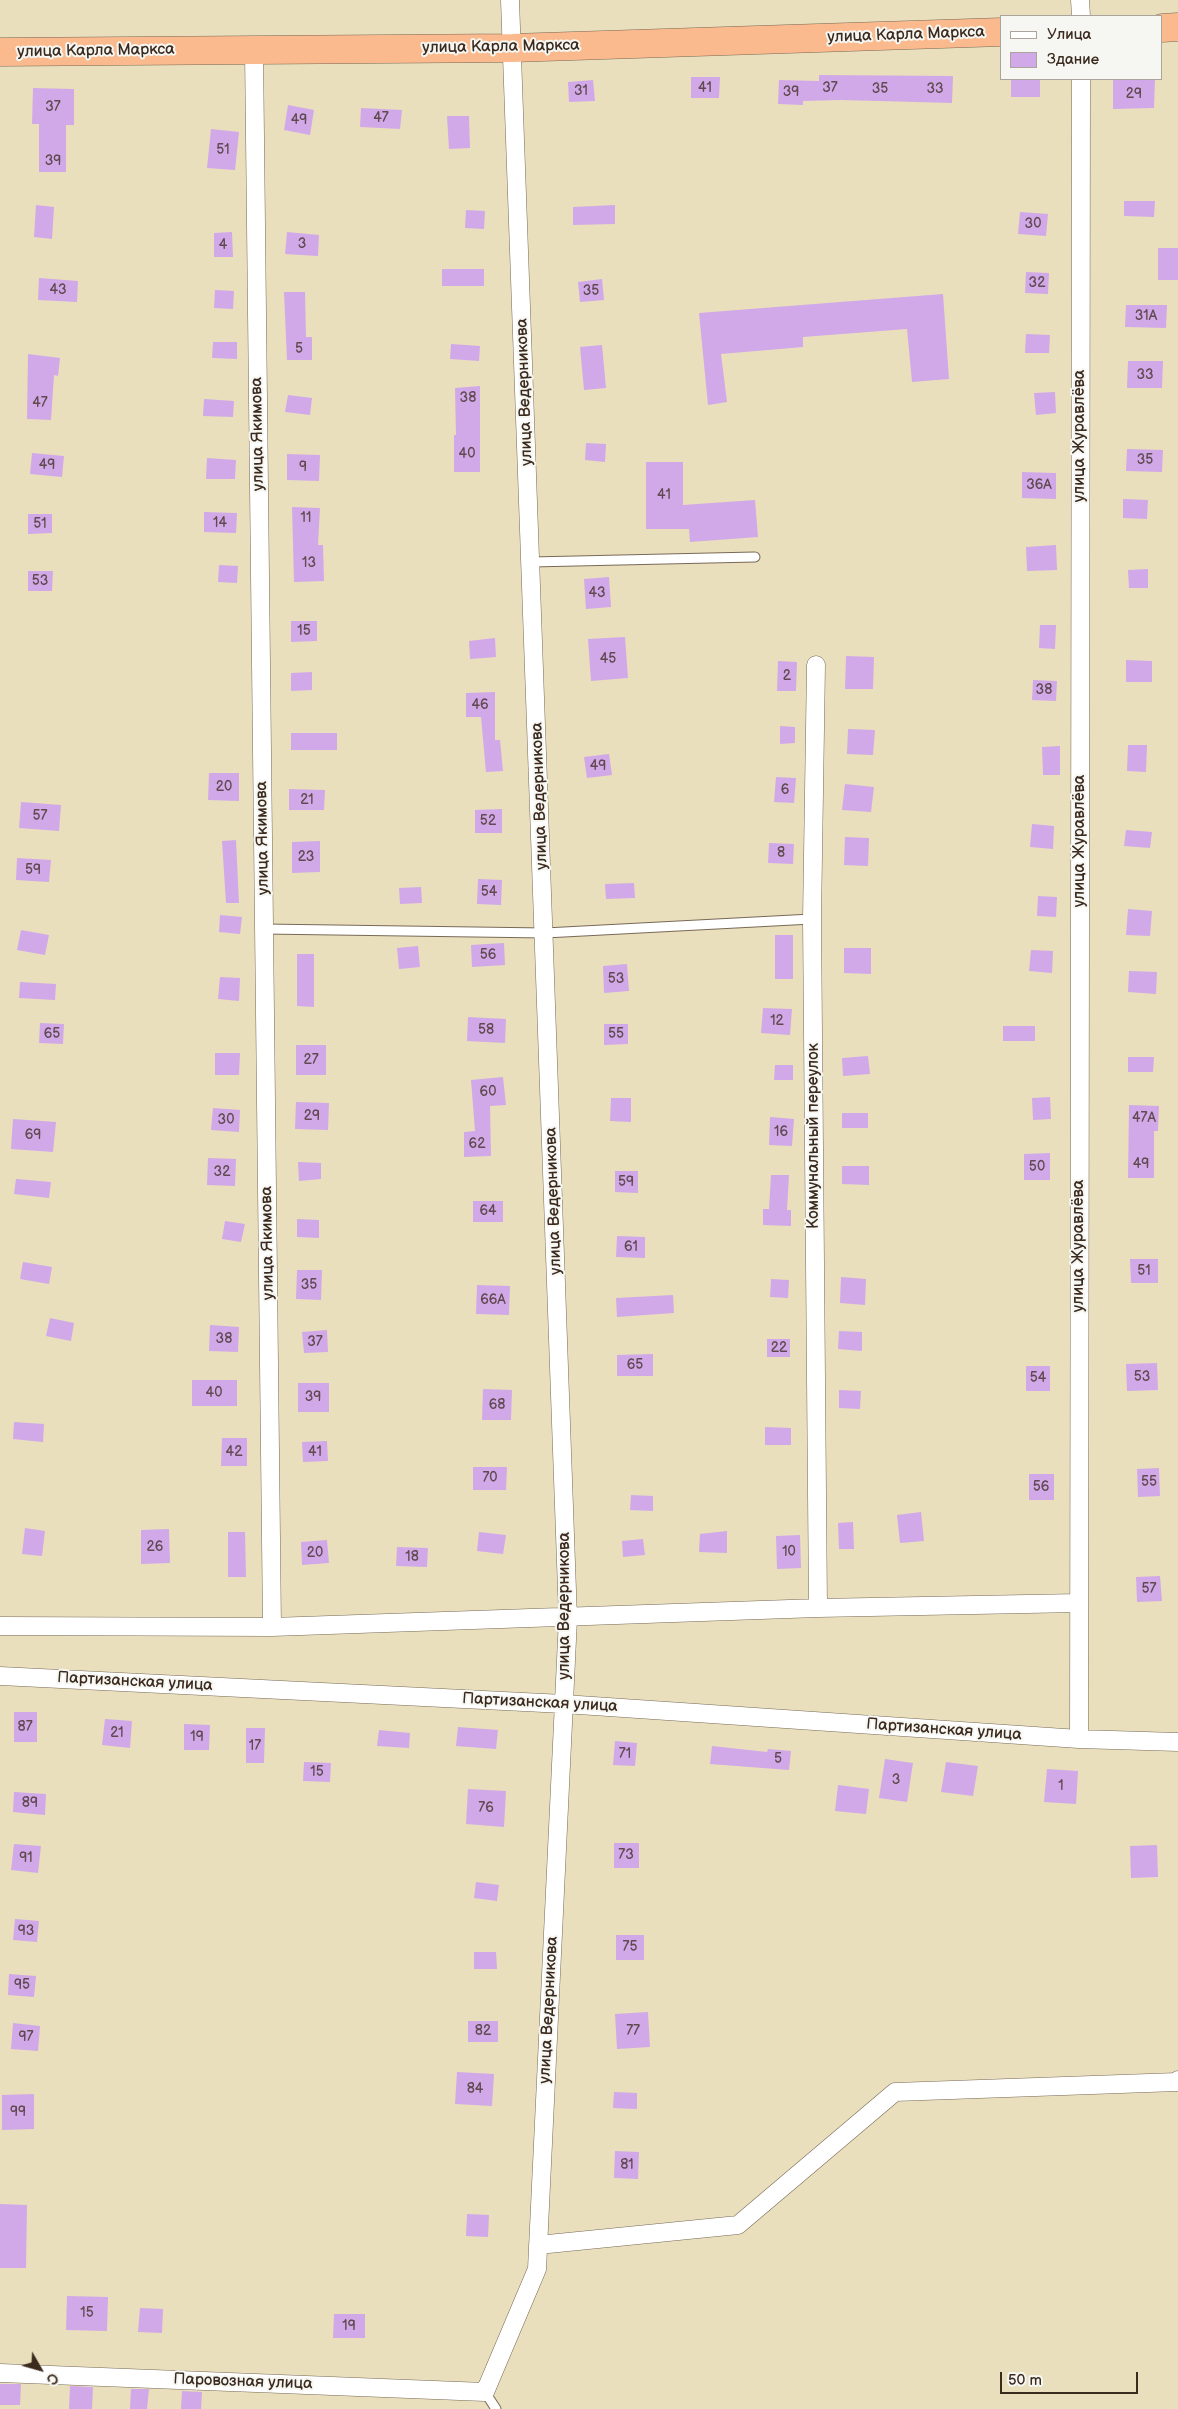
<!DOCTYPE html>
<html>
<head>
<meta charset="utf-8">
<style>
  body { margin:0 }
  #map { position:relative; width:1178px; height:2409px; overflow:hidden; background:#e9dfbd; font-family:"Balsamiq Sans",sans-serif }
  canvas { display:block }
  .legend { position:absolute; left:1000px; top:15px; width:162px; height:65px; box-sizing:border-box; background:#f6f6f2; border:1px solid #aba49d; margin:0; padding:6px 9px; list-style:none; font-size:15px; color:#3b2a1e }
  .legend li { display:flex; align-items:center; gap:10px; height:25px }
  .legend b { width:25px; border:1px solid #aba49d }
  .north { position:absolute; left:15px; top:2344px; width:50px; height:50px; -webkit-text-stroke:4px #f6f6f2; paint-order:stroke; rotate:128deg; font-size:14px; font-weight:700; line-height:20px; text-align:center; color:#3b2a1e }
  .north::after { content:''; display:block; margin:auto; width:18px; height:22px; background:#3b2a1e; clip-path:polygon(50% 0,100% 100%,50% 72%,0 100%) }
  .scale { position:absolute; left:1000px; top:2372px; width:138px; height:22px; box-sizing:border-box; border:2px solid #3b2a1e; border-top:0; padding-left:6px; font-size:15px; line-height:18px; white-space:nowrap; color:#3b2a1e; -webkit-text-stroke:4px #f6f6f2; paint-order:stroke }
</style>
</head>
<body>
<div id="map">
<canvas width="1178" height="2409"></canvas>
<ul class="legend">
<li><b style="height:6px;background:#fff"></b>Улица</li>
<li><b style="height:14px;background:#d1a9e8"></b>Здание</li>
</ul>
<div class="north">С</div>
<div class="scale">50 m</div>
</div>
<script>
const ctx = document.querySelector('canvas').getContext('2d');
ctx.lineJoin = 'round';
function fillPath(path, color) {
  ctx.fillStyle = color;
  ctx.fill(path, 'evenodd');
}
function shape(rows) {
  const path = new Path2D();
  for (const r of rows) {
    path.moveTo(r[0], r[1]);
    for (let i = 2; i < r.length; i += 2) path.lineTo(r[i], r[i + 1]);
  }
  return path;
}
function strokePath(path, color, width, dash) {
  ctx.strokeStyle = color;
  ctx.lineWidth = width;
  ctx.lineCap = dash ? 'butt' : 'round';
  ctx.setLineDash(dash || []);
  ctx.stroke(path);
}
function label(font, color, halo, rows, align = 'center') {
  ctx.font = font + ' "Balsamiq Sans",sans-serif';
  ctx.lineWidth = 4;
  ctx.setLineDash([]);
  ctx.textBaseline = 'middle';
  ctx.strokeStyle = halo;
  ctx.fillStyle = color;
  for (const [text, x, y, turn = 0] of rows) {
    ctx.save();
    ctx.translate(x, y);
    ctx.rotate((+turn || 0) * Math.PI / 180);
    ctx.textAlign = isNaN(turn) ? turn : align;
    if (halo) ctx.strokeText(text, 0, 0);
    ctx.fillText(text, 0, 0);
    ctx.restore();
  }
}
fillPath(shape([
  [819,75,953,76,952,103,841,100,803,101,803,105,778,104,779,80,819,81],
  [691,77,720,77,719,98,691,98],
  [1011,79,1040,79,1040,97,1011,97],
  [1113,79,1155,79,1154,108,1113,109],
  [593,80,595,101,569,102,568,82],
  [33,88,74,89,74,125,66,125,66,172,39,172,39,124,32,124],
  [288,105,314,110,310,135,284,130],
  [361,108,402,110,400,129,360,127],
  [447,116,469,116,470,148,449,149],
  [211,129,239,132,235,170,207,168],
  [1124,201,1155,201,1154,217,1124,216],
  [36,205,54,207,52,239,34,237],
  [615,205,615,224,573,225,573,207],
  [466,210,485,211,484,229,465,228],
  [1020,212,1048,214,1046,236,1018,234],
  [232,232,233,257,214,257,214,233],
  [287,232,319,235,318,256,285,254],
  [1158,248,1178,248,1178,280,1158,280],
  [442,269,484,269,484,286,442,286],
  [1026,272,1049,273,1048,294,1025,293],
  [39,278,78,281,77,302,38,300],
  [602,279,604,300,580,302,578,282],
  [215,290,234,291,233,309,214,308],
  [284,292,305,292,306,337,312,337,312,360,287,360],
  [943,294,949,379,912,382,907,329,803,337,803,347,721,354,727,402,708,405,699,313],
  [1126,305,1167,305,1166,328,1125,327],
  [1026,334,1050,335,1049,353,1025,353],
  [213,342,237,342,237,359,212,358],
  [451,344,480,346,479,361,450,359],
  [602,345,606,388,584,390,580,347],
  [28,354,60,358,58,376,54,375,51,420,27,419],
  [1128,361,1163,361,1162,388,1127,388],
  [480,386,480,472,454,472,454,435,456,435,455,388],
  [1055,392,1056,413,1036,415,1034,393],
  [288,395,312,398,310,415,285,412],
  [204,399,234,401,233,417,203,416],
  [586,443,606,444,605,462,585,460],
  [1127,449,1163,450,1162,472,1126,471],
  [32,453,64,456,62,477,30,474],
  [287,454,320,455,319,481,287,480],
  [207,458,236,460,235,479,206,479],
  [646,462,683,462,683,505,755,500,758,537,690,542,689,529,646,529],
  [1022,472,1056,473,1056,499,1022,498],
  [1123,499,1148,500,1147,519,1123,518],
  [292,507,320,508,318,545,323,545,324,581,294,582],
  [204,512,237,513,236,533,204,532],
  [28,514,52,514,52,533,28,534],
  [1056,545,1057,570,1027,571,1026,547],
  [219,565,238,566,237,583,218,582],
  [1148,569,1148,588,1129,588,1128,570],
  [28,571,53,571,52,591,28,591],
  [609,577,611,607,586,609,584,579],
  [291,621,317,621,317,641,291,642],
  [1040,625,1056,625,1055,649,1039,648],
  [625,637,628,678,591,681,588,639],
  [495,638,496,657,470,659,469,641],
  [846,656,874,657,873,689,845,689],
  [1126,660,1152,661,1152,682,1126,682],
  [778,661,797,662,796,691,777,691],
  [312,672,312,690,291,691,291,673],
  [1033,680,1057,681,1056,701,1032,700],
  [495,692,495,740,500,740,503,771,486,772,481,717,466,717,466,693],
  [780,726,795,727,795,743,780,744],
  [848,729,875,730,873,755,847,754],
  [291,733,337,733,337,750,291,750],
  [1128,745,1147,745,1146,772,1127,771],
  [1060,746,1060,775,1043,775,1042,747],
  [609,754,612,775,587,778,584,757],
  [209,773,239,773,239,801,208,800],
  [776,777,796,778,794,803,774,802],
  [845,784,874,787,871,812,842,810],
  [289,789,325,790,324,810,289,810],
  [21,802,61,805,59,831,19,828],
  [502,809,502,833,475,833,475,810],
  [1032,824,1054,826,1053,849,1030,847],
  [1126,830,1152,832,1150,848,1124,846],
  [845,837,869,838,868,866,844,865],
  [236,840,239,903,226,903,222,841],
  [320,841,320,872,292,873,292,842],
  [769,843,794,844,793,864,768,863],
  [17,858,51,860,49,882,16,880],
  [478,879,502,880,501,905,477,904],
  [634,883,635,898,606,899,605,884],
  [421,887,422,903,400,904,399,888],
  [1038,896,1057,897,1056,917,1037,916],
  [1128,909,1152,911,1150,936,1126,935],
  [220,915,242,917,240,934,219,932],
  [21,930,49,935,45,955,17,950],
  [775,935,793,935,793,979,775,979],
  [504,943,505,965,472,967,471,945],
  [418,946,420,967,399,969,397,948],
  [844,948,871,948,871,974,844,973],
  [1031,950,1053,951,1052,973,1029,971],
  [297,954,314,954,314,1007,297,1006],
  [627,964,629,991,604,993,603,966],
  [1129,971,1157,972,1156,994,1128,992],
  [220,977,240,978,239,1001,218,999],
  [20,982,56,984,55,1000,19,998],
  [763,1008,792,1009,790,1035,761,1033],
  [468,1017,506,1019,505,1043,467,1041],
  [40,1023,64,1024,63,1044,39,1043],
  [604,1024,628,1024,628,1044,604,1045],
  [1003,1026,1035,1026,1035,1041,1003,1041],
  [296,1045,326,1045,326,1075,296,1075],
  [215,1053,240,1053,239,1075,215,1075],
  [868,1056,870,1074,843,1076,842,1058],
  [1128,1057,1154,1057,1153,1072,1128,1072],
  [775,1065,793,1065,793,1080,774,1080],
  [503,1077,506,1105,490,1106,491,1156,464,1157,464,1132,475,1131,471,1080],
  [1050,1097,1051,1119,1033,1120,1032,1098],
  [611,1098,631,1098,631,1122,610,1121],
  [296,1102,329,1103,328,1130,295,1129],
  [1129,1105,1159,1106,1158,1131,1154,1131,1154,1178,1128,1178],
  [213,1108,240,1110,239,1132,211,1130],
  [842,1113,868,1113,868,1128,842,1128],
  [770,1117,794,1119,792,1146,769,1145],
  [13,1119,56,1122,53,1152,11,1149],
  [1050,1153,1050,1180,1024,1180,1024,1154],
  [208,1158,236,1159,235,1186,207,1185],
  [298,1162,321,1163,321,1179,299,1181],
  [842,1166,869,1166,869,1185,842,1184],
  [615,1171,638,1171,638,1193,615,1192],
  [771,1175,789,1175,787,1210,791,1210,791,1226,763,1225,763,1209,769,1209],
  [16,1179,51,1182,49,1198,14,1194],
  [473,1201,503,1201,503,1222,473,1222],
  [297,1219,319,1220,319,1238,297,1237],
  [225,1221,245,1224,241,1242,222,1239],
  [617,1236,645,1237,645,1258,616,1257],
  [1130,1259,1158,1259,1158,1283,1131,1283],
  [23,1262,52,1267,49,1284,20,1279],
  [297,1270,322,1270,321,1300,296,1299],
  [841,1277,866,1279,865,1305,840,1303],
  [771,1279,789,1280,788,1298,770,1297],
  [477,1285,510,1286,509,1315,476,1314],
  [673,1295,674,1313,617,1317,616,1298],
  [50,1318,74,1323,71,1341,46,1336],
  [210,1325,239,1327,238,1352,209,1351],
  [327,1330,328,1352,304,1353,302,1332],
  [839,1331,862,1332,862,1351,838,1349],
  [767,1339,790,1339,790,1357,767,1357],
  [653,1354,653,1376,617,1376,617,1355],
  [1157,1363,1158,1390,1127,1391,1126,1364],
  [1026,1366,1050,1366,1050,1391,1026,1391],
  [192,1380,237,1380,237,1406,192,1406],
  [298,1383,329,1383,329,1412,298,1412],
  [483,1389,512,1390,511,1420,482,1420],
  [839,1390,861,1391,860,1409,839,1408],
  [14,1422,44,1424,43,1442,13,1439],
  [765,1427,791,1428,791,1445,765,1445],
  [222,1438,247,1438,247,1466,221,1466],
  [327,1441,328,1461,303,1462,302,1442],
  [473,1467,507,1467,506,1490,473,1490],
  [1159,1468,1160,1496,1138,1497,1137,1469],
  [1029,1474,1054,1474,1054,1500,1029,1500],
  [631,1495,653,1496,653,1511,630,1510],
  [921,1512,924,1541,900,1543,897,1515],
  [853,1522,854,1549,839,1549,838,1523],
  [25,1528,45,1531,42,1556,22,1554],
  [169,1529,170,1563,141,1564,141,1530],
  [727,1531,727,1553,699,1552,700,1534],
  [228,1532,245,1532,246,1577,228,1577],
  [479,1532,506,1535,503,1554,477,1551],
  [800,1535,801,1568,777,1569,776,1536],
  [643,1539,645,1555,623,1557,622,1541],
  [327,1540,329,1563,302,1565,301,1542],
  [397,1547,428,1548,427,1567,396,1566],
  [1160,1576,1162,1601,1137,1602,1136,1577],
  [14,1712,37,1712,37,1742,14,1742],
  [105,1719,132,1721,130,1748,102,1745],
  [184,1724,210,1725,209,1750,184,1750],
  [458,1727,498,1730,496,1749,456,1746],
  [246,1728,265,1728,264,1763,246,1763],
  [379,1730,410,1733,409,1748,377,1746],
  [615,1741,637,1743,635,1766,613,1765],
  [712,1746,767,1752,768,1749,791,1751,789,1770,710,1764],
  [885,1759,913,1763,907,1802,879,1798],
  [304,1762,331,1763,330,1782,303,1781],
  [946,1762,978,1766,973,1796,941,1792],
  [1047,1769,1078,1771,1076,1804,1044,1802],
  [838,1785,869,1789,866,1814,835,1811],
  [468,1789,506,1791,504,1827,466,1824],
  [14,1792,46,1794,45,1815,13,1812],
  [614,1843,639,1843,639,1868,614,1868],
  [14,1844,41,1846,38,1873,11,1870],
  [1157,1845,1158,1877,1131,1878,1130,1846],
  [476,1882,499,1885,497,1901,474,1898],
  [15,1919,39,1921,37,1942,13,1940],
  [616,1935,644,1935,644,1960,616,1960],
  [474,1952,496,1952,497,1969,474,1969],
  [9,1974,36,1976,34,1997,8,1995],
  [648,2012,650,2047,617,2049,615,2014],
  [468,2021,498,2021,498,2042,468,2042],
  [13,2023,40,2026,38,2051,11,2049],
  [457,2072,494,2074,492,2106,455,2104],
  [614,2092,637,2093,637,2109,613,2108],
  [34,2094,34,2129,2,2130,2,2095],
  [615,2151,639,2152,638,2179,614,2178],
  [0,2204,27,2205,26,2268,0,2268],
  [467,2214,489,2215,488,2237,466,2236],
  [67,2296,108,2297,107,2331,66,2330],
  [140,2308,163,2309,162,2333,138,2332],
  [334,2314,365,2314,365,2338,333,2338],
  [0,2384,21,2384,20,2405,0,2405],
  [70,2386,93,2387,92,2409,69,2409],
  [131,2389,149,2389,147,2409,130,2409],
  [182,2391,202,2392,201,2409,181,2409]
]), '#d1a9e8');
const service = shape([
  [531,562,755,557],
  [264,929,545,933,812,919],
  [485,2392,496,2409]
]);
const minor = shape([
  [1080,0,1081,16],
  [254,50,272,1627],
  [1081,79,1079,1739,1178,1742],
  [816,665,812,919,818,1608],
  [0,1626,272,1627,818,1608,1079,1603],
  [0,1676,564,1704,1079,1739],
  [538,2245,738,2225,895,2092,1177,2082,1178,2080],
  [0,2373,485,2392,537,2269,568,1618,510,0]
]);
const trunk = shape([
  [1162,28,1178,27],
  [0,52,512,48,1002,32]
]);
strokePath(service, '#786956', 11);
strokePath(minor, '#786956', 19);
strokePath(trunk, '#786956', 29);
strokePath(service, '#fff', 9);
strokePath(minor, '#fff', 18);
strokePath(trunk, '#fbba8d', 28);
label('14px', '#604a50', null, [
  ["41",705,88],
  ["37",830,88],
  ["35",880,89],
  ["33",935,89],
  ["31",581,91],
  ["39",791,92],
  ["29",1134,94],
  ["37",53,107],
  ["47",381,118],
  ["49",299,120],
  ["51",223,150],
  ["39",53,161],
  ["30",1033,224],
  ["3",302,244],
  ["4",223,245],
  ["32",1037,283],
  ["43",58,290],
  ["35",591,291],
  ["31А",1146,316],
  ["5",299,349],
  ["33",1145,375],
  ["38",468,398],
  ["47",40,403],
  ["40",467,454],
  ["35",1145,460],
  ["49",47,465],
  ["9",303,467],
  ["36А",1039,485],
  ["41",664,495],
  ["11",306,518],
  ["14",220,523],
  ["51",40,524],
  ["13",309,563],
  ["53",40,581],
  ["43",597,593],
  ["15",304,631],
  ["45",608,659],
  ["2",787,676],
  ["38",1044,690],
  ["46",480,705],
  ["49",598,766],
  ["20",224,787],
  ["6",785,790],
  ["21",307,800],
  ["57",40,816],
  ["52",488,821],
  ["8",781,853],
  ["23",306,857],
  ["59",33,870],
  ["54",489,892],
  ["56",488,955],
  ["53",616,979],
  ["12",777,1021],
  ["58",486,1030],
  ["65",52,1034],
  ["55",616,1034],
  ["27",311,1060],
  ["60",488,1092],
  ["29",312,1116],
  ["47А",1144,1118],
  ["30",226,1120],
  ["16",781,1132],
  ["69",33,1135],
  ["62",477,1144],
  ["49",1141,1164],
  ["50",1037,1167],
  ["32",222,1172],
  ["59",626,1182],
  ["64",488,1211],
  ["61",631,1247],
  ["51",1144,1271],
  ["35",309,1285],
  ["66А",493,1300],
  ["38",224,1339],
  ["37",315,1342],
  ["22",779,1348],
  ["65",635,1365],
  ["53",1142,1377],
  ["54",1038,1378],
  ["40",214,1393],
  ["39",313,1397],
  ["68",497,1405],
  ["42",234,1452],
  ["41",315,1452],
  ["70",490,1478],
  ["55",1149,1482],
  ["56",1041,1487],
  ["26",155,1547],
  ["10",789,1552],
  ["20",315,1553],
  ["18",412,1557],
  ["57",1149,1589],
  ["87",25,1727],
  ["21",117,1733],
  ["19",197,1737],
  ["17",255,1746],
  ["71",625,1754],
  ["5",778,1759],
  ["15",317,1772],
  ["3",896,1780],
  ["1",1061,1786],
  ["89",30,1803],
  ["76",486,1808],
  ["73",626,1855],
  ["91",26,1858],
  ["93",26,1931],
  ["75",630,1947],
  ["95",22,1985],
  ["82",483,2031],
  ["77",633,2031],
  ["97",26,2037],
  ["84",475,2089],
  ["99",18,2112],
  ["81",627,2165],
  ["15",87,2313],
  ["19",349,2326]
]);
label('16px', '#3b2a1e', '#f6f6f2', [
  ["улица Карла Маркса",906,35,-2],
  ["улица Карла Маркса",501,47,-1],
  ["улица Карла Маркса",96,51,-1],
  ["улица Ведерникова",525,392,-92],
  ["улица Якимова",258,434,-91],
  ["улица Журавлёва",1080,436,-90],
  ["улица Ведерникова",540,796,-92],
  ["улица Якимова",263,838,-91],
  ["улица Журавлёва",1080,841,-90],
  ["Коммунальный переулок",814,1136,-90],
  ["улица Ведерникова",554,1201,-92],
  ["улица Якимова",268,1243,-91],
  ["улица Журавлёва",1079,1246,-90],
  ["улица Ведерникова",565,1606,-90],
  ["Партизанская улица",135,1682,3],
  ["Партизанская улица",540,1703,3],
  ["Партизанская улица",944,1730,4],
  ["улица Ведерникова",549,2010,-87],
  ["Паровозная улица",243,2382,2]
]);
</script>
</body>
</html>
